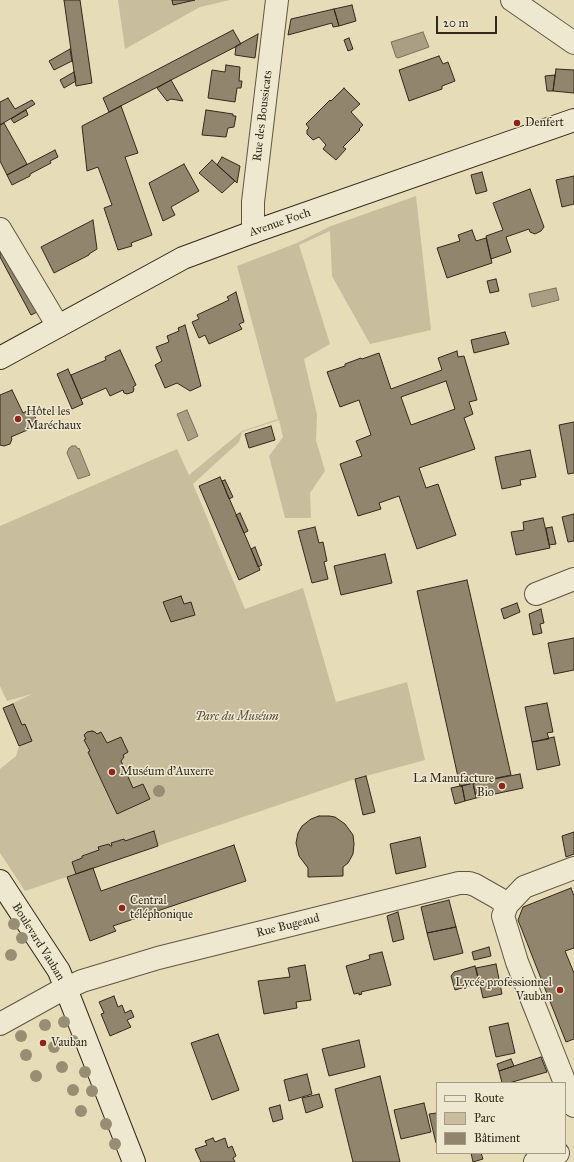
<!DOCTYPE html>
<html>
<head>
<meta charset="utf-8">
<style>
	body { margin:0 }
	#map { position:relative; width:574px; height:1162px; overflow:hidden; background:#e7dcb8; font-family:"IM FELL Great Primer",serif }
	canvas { display:block }
	.legend { position:absolute; left:436px; top:1082px; width:130px; height:72px; box-sizing:border-box; background:#efe8d1; border:1px solid #a49c88; margin:0; padding:5px 7px; list-style:none; font-size:12px; color:#33291b }
	.legend li { display:flex; align-items:center; gap:8px; height:20px }
	.legend b { width:20px; border:1px solid #a49c88 }
	.scale { position:absolute; left:436px; top:16px; width:61px; height:18px; box-sizing:border-box; border:2px solid #33291b; border-top:0; padding-left:5px; font-size:12px; line-height:14px; white-space:nowrap; color:#33291b; -webkit-text-stroke:3px #efe8d1; paint-order:stroke }
</style>
</head>
<body>
<div id="map">
<canvas width="574" height="1162"></canvas>
<ul class="legend">
<li><b style="height:5px;background:#efe8d1"></b>Route</li>
<li><b style="height:11px;background:#c8be9d"></b>Parc</li>
<li><b style="height:11px;background:#91866d"></b>Bâtiment</li>
</ul>
<div class="scale">20 m</div>
</div>
<script>
const g = document.querySelector('canvas').getContext('2d');
g.lineJoin = 'round';
function fillPath(path, color) { g.fillStyle = color; g.fill(path, 'evenodd'); }
const shape = rows => new Path2D(rows.map(r => 'M' + r).join(''));
function strokePath(path, color, width, dash) { g.strokeStyle = color; g.lineWidth = width; g.lineCap = dash ? 'butt' : 'round'; g.setLineDash(dash || []); g.stroke(path); }
function write(font, color, halo, rows, align = 'center') {
  g.font = font + ' "IM FELL Great Primer",serif'; g.lineWidth = 3; g.setLineDash([]); g.textBaseline = 'middle'; g.strokeStyle = halo; g.fillStyle = color; for (const [text, x, y, turn = 0] of rows) {
    g.save(); g.translate(x, y); g.rotate((+turn || 0) * Math.PI / 180); g.textAlign = isNaN(turn) ? turn : align; if (halo) g.strokeText(text, 0, 0); g.fillText(text, 0, 0); g.restore();
  }
}
fillPath(shape([
	[118,0,230,0,200,7,125,49],
	[416,196,431,330,370,344,332,276,330,231,299,245,330,344,304,359,317,415,316,440,325,471,310,493,311,518,285,518,269,456,283,437,279,420,242,432,239,442,193,484,245,609,303,588,336,702,407,682,425,760,355,779,25,891,0,853,0,769,16,756,19,746,3,708,32,694,7,701,0,686,0,526,177,449,189,475,242,431,278,419,237,266,297,243,331,226]
]), '#c8be9d');
const water = shape([
	[423,32,429,47,398,58,396,57,391,42,423,32],
	[556,288,559,300,532,307,529,294,556,288],
	[187,410,198,436,188,441,177,414,187,410],
	[72,446,76,446,78,449,79,448,90,475,78,479,67,453,69,448,72,446]
]);
fillPath(water, '#aa9f83');
strokePath(water, '#7a7059', 1);
const building = shape([
	[64,0,80,0,92,83,76,86,64,0],
	[172,0,195,0,173,5,172,0],
	[352,5,356,21,339,26,334,9,352,5],
	[334,9,339,26,333,27,332,23,288,35,291,19,334,9],
	[233,30,241,44,109,112,103,98,233,30],
	[258,34,255,58,235,55,236,46,258,34],
	[349,38,353,49,348,51,344,40,349,38],
	[70,49,72,61,54,70,49,61,70,49],
	[439,56,443,64,448,62,455,81,442,86,442,89,409,101,399,70,439,56],
	[226,65,240,67,239,81,242,81,241,88,237,88,235,102,208,98,212,70,225,72,226,65],
	[556,69,574,70,574,93,553,91,556,69],
	[74,72,76,81,64,88,60,80,74,72],
	[555,75,553,91,547,91,545,76,555,75],
	[171,80,183,101,171,99,167,101,157,88,171,80],
	[344,88,360,104,351,112,363,125,359,129,360,130,343,147,346,149,336,160,323,149,326,145,319,137,313,140,307,134,307,130,309,128,306,124,330,100,331,101,344,88],
	[8,98,15,109,32,100,35,104,0,125,0,102,8,98],
	[121,106,138,153,125,157,152,235,131,243,132,246,118,250,104,208,112,205,98,167,87,171,82,126,121,106],
	[26,110,28,115,14,123,11,119,26,110],
	[206,110,233,114,233,116,236,116,234,127,228,128,226,137,202,135,206,110],
	[4,123,27,164,7,175,0,161,0,125,4,123],
	[55,150,58,157,50,161,51,163,30,174,30,176,12,185,7,175,55,150],
	[222,157,240,166,237,183,217,165,222,157],
	[212,160,235,181,222,193,199,173,212,160],
	[184,164,199,191,171,207,175,215,163,221,149,183,184,164],
	[482,172,487,191,476,194,471,175,482,172],
	[574,176,574,204,562,207,556,180,574,176],
	[530,189,544,227,541,231,535,234,530,232,529,229,506,237,511,252,491,259,486,236,503,230,493,203,530,189],
	[93,220,97,249,89,254,89,255,54,273,41,247,93,220],
	[0,230,43,309,31,315,0,257,0,230],
	[472,230,476,241,486,238,492,263,447,278,437,248,460,241,458,235,472,230],
	[496,279,499,291,490,293,487,281,496,279],
	[236,292,244,322,239,324,242,329,209,344,205,335,199,338,192,322,199,319,197,315,229,300,227,297,236,292],
	[185,325,201,386,190,391,177,383,165,388,155,365,162,361,156,347,169,342,167,336,179,331,178,328,185,325],
	[505,332,509,344,474,353,471,340,505,332],
	[120,350,136,385,133,387,134,389,133,392,127,394,124,393,123,390,110,396,106,388,81,399,71,375,106,360,105,357,120,350],
	[457,351,458,357,464,356,477,400,469,402,473,414,464,418,475,449,419,468,426,488,438,484,456,535,417,549,399,496,379,503,381,509,358,516,340,464,362,456,356,441,371,435,359,400,340,407,327,372,345,366,345,364,361,358,362,359,379,353,391,389,442,370,438,358,457,351],
	[446,381,455,409,411,425,401,397,446,381],
	[68,369,83,404,72,409,57,374,68,369],
	[12,390,23,413,31,409,39,425,11,437,12,439,10,444,4,446,0,445,0,395,12,390],
	[574,422,574,473,568,474,559,425,574,422],
	[271,426,275,440,249,448,245,434,271,426],
	[530,450,536,477,520,480,521,485,502,489,495,457,530,450],
	[220,477,260,570,239,580,199,486,220,477],
	[225,480,233,497,229,499,222,481,225,480],
	[240,513,248,531,244,533,236,515,240,513],
	[574,514,574,541,568,542,562,517,574,514],
	[543,518,550,548,516,555,511,532,524,530,523,522,543,518],
	[315,527,319,543,323,542,327,561,324,562,328,579,312,583,298,531,315,527],
	[552,527,556,544,549,545,546,528,552,527],
	[255,547,262,565,258,567,251,549,255,547],
	[385,554,392,583,341,595,334,566,385,554],
	[467,580,511,775,460,786,417,591,467,580],
	[181,596,184,604,191,602,195,615,171,622,163,602,181,596],
	[517,603,520,612,504,619,501,609,517,603],
	[541,609,544,623,540,624,542,633,533,635,529,614,541,609],
	[574,638,574,670,554,674,548,643,574,638],
	[547,703,553,732,547,733,549,739,532,742,525,707,547,703],
	[13,704,22,725,25,724,32,741,19,746,3,708,13,704],
	[92,731,95,732,97,734,101,732,107,743,121,737,128,752,123,755,124,757,121,761,133,788,143,784,150,799,117,814,88,752,90,751,84,740,86,739,84,735,87,732,92,731],
	[554,737,560,765,537,770,532,742,554,737],
	[520,774,523,788,476,798,473,783,520,774],
	[366,776,375,812,363,815,355,779,366,776],
	[473,783,476,798,465,801,462,786,473,783],
	[460,786,462,786,465,801,455,804,451,788,460,786],
	[319,816,329,816,335,817,345,824,353,835,354,844,353,854,348,863,343,867,343,876,308,877,308,868,299,856,296,843,298,833,302,826,311,819,319,816],
	[154,831,158,846,76,874,72,862,82,858,82,856,99,850,98,847,109,844,110,846,112,846,111,843,124,839,125,841,154,831],
	[574,832,574,854,566,857,562,836,574,832],
	[420,837,426,867,396,874,390,844,420,837],
	[234,845,246,881,113,926,116,931,90,941,67,877,93,868,101,891,234,845],
	[571,888,574,896,574,948,565,951,574,973,574,1039,566,1042,518,920,523,907,571,888],
	[449,900,456,927,427,933,421,907,449,900],
	[398,912,404,939,393,942,387,916,398,912],
	[456,927,463,953,434,960,427,933,456,927],
	[489,947,491,956,474,960,472,952,489,947],
	[382,952,391,985,361,992,362,994,359,995,359,993,354,994,346,966,370,959,369,955,382,952],
	[496,964,502,994,483,998,476,968,496,964],
	[305,965,311,1000,296,1002,297,1008,264,1014,258,981,290,977,288,968,305,965],
	[475,966,479,983,455,990,451,976,454,972,475,966],
	[114,996,118,1007,122,1005,125,1013,131,1010,134,1017,127,1020,131,1027,110,1036,101,1014,104,1013,99,1002,114,996],
	[508,1023,515,1053,496,1057,489,1027,508,1023],
	[218,1034,239,1090,212,1100,191,1043,218,1034],
	[359,1040,365,1067,329,1076,322,1049,359,1040],
	[541,1057,547,1072,509,1083,502,1083,499,1071,541,1057],
	[511,1059,514,1066,499,1071,497,1064,511,1059],
	[307,1074,312,1094,289,1101,284,1080,307,1074],
	[380,1076,400,1162,353,1162,335,1089,380,1076],
	[319,1094,323,1107,306,1113,302,1098,319,1094],
	[424,1103,431,1132,401,1139,394,1110,424,1103],
	[280,1105,283,1119,273,1122,269,1108,280,1105],
	[437,1113,437,1143,436,1143,429,1114,437,1113],
	[213,1138,215,1142,225,1138,228,1148,232,1146,236,1156,233,1158,235,1162,201,1162,195,1149,207,1145,205,1141,213,1138],
	[471,1153,481,1153,483,1159,473,1162,471,1153]
]);
fillPath(building, '#91866d');
strokePath(building, '#33291b', 1);
const minor = shape([
	[512,0,574,43],
	[0,229,58,326],
	[253,232,253,202,277,0],
	[536,594,574,579],
	[0,1024,56,993,82,981,158,958,459,883,469,883,475,885,498,898,507,905],
	[565,1083,517,962,503,916,507,905,524,887,574,868],
	[565,1083,574,1106],
	[535,1162,558,1153]
]);
const secondary = shape([
	[0,358,183,258,253,232,574,120],
	[0,881,59,971,134,1162]
]);
strokePath(minor, '#605642', 24);
strokePath(secondary, '#33291b', 24);
strokePath(minor, '#efe8d1', 22);
strokePath(secondary, '#efe8d1', 22);
g.fillStyle = '#988e74';
for (const [x, y] of [
	[159,791],
	[14,924],
	[22,938],
	[11,955],
	[64,1022],
	[45,1025],
	[21,1036],
	[73,1041],
	[54,1047],
	[26,1055],
	[62,1067],
	[85,1072],
	[36,1076],
	[73,1090],
	[92,1091],
	[81,1111],
	[106,1124],
	[115,1144]
]) { g.beginPath(); g.arc(x, y, 6, 0, 2 * Math.PI); g.fill(); }
for (const [x, y, r, color] of [
	[517,123,4,"#8f2418"],
	[18,419,4,"#8f2418"],
	[112,772,4,"#8f2418"],
	[502,786,4,"#8f2418"],
	[122,908,4,"#8f2418"],
	[560,990,4,"#8f2418"],
	[43,1043,4,"#8f2418"]
]) { const dot = new Path2D(); dot.arc(x, y, r, 0, 2 * Math.PI); g.fillStyle = color; g.fill(dot); strokePath(dot, '#efe8d1', 1.5); }
write('12px', '#33291b', '#efe8d1', [
	["Rue des Boussicats",263,116,-83],
	["Avenue Foch",280,223,-19],
	["Rue Bugeaud",288,926,-14],
	["Boulevard Vauban",38,942,58]
]);
write('12px', '#33291b', '#efe8d1', [
	["Denfert",525,123],
	["Hôtel les",26,412],
	["Maréchaux",26,426],
	["Muséum d'Auxerre",120,772],
	["La Manufacture",494,779,"right"],
	["Bio",494,793,"right"],
	["Central",130,901],
	["téléphonique",130,915],
	["Lycée professionnel",552,983,"right"],
	["Vauban",552,997,"right"],
	["Vauban",51,1043]
], 'left');
write('italic 12px', '#584e3c', '#efe8d1', [
	["Parc du Muséum",237,717]
]);
</script>
</body>
</html>
